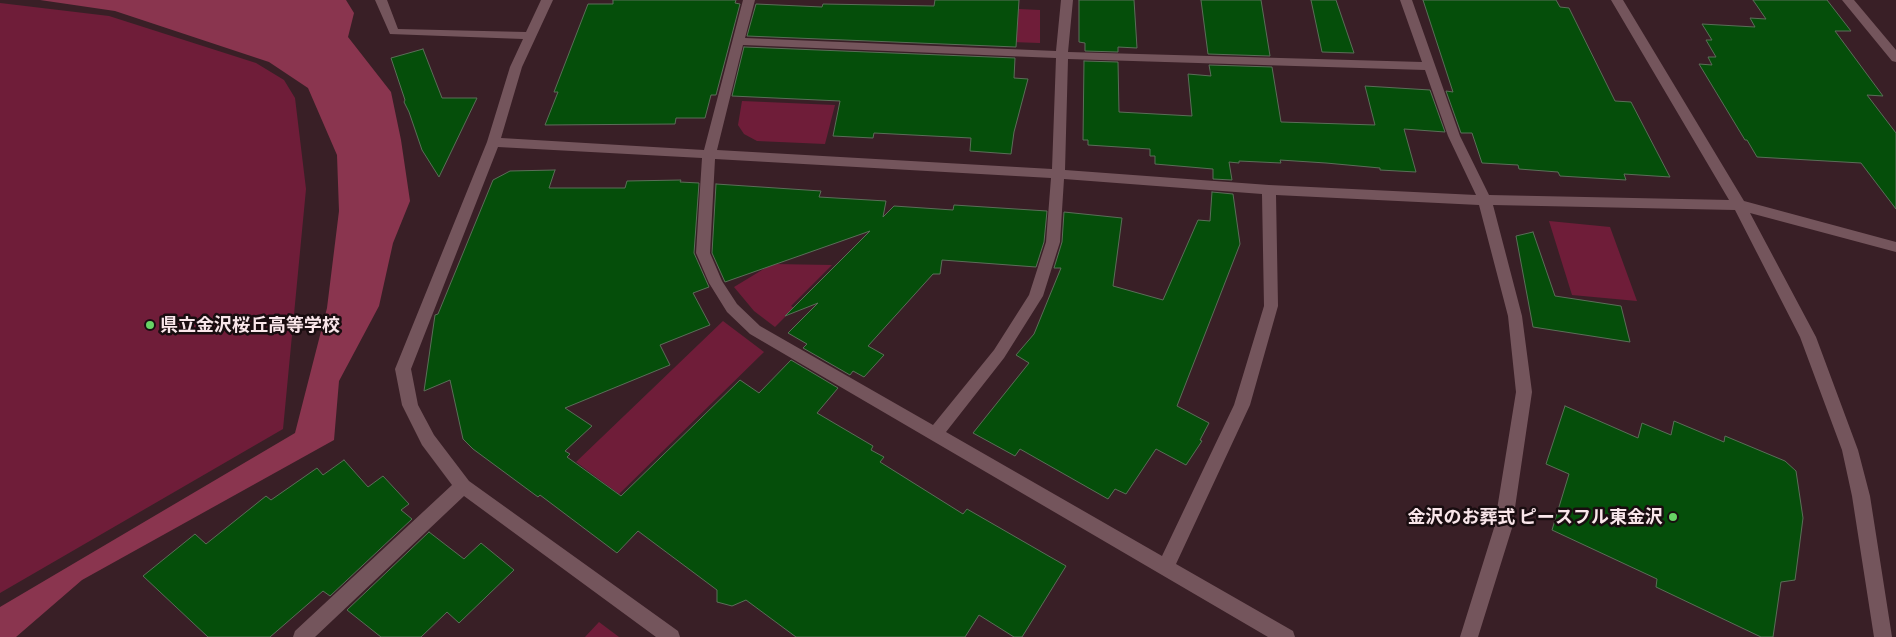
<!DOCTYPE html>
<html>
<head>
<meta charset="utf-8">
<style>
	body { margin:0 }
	canvas { display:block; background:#391f26 }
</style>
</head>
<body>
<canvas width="1896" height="637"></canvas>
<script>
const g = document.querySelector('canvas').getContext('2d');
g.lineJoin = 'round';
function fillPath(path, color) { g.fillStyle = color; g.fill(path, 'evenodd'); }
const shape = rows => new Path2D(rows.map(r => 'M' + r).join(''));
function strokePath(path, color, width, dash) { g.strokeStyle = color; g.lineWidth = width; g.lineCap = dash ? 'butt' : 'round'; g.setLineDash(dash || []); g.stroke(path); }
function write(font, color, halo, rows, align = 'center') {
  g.font = font + ' Barlow,"Noto Sans JP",sans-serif'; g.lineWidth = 5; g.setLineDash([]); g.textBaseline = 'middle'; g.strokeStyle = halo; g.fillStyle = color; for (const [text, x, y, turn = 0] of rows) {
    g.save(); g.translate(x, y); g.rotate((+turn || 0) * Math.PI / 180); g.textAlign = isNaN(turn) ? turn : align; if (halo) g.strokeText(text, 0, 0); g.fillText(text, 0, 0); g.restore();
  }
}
fillPath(shape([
	[0,3,109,16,256,63,284,80,295,98,306,189,283,429,0,593],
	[935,5,1040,10,1040,43,928,39],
	[742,101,835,105,825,144,757,141,744,134,738,125],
	[1549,221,1610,227,1637,301,1572,295],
	[772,264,832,265,791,306,794,308,775,327,754,311,734,287],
	[723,321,764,352,619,494,576,462],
	[599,622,619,637,585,637]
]), '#6f1d39');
fillPath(shape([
	[40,0,346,0,354,13,348,37,391,92,401,140,410,201,393,243,379,306,339,381,334,440,82,580,16,637,0,637,0,607,295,433,327,308,339,211,337,155,308,88,269,62,115,11]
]), '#8a354f');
const building = shape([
	[613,0,736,0,735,3,740,4,716,95,711,95,705,118,676,118,675,124,545,125,558,92,554,92,588,4,613,4,613,0],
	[935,0,1019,0,1016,47,747,36,756,4,822,7,823,4,934,6,935,0],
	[1079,0,1134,0,1137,48,1118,47,1118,52,1085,51,1085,43,1079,42,1079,0],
	[1201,0,1261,0,1270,56,1208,54,1201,0],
	[1311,0,1336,0,1354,53,1322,52,1311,0],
	[1423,0,1556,0,1560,7,1569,8,1615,101,1631,102,1670,177,1624,174,1626,180,1560,176,1558,172,1519,169,1518,165,1482,163,1472,133,1461,133,1446,91,1453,92,1423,0],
	[1753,0,1827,0,1851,31,1835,31,1883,96,1867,95,1896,133,1896,209,1861,163,1757,157,1747,140,1745,140,1699,64,1712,65,1708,57,1716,57,1706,40,1712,40,1702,24,1755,27,1750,18,1766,19,1753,0],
	[744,47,1015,58,1014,78,1028,79,1014,132,1011,154,970,151,971,138,874,133,873,138,833,136,840,101,732,96,744,47],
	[423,49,442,98,477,98,439,177,422,150,409,112,404,102,405,100,391,58,423,49],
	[1084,61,1118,62,1119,112,1192,116,1188,74,1211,76,1209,65,1272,67,1281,122,1375,125,1365,86,1430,90,1445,132,1404,129,1416,172,1380,170,1380,168,1326,163,1280,160,1281,163,1239,161,1239,163,1229,162,1232,180,1213,179,1213,169,1155,164,1155,156,1150,156,1150,149,1088,145,1088,140,1083,140,1084,61],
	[555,170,549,188,625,188,627,181,681,180,680,182,699,183,694,253,709,287,693,293,710,325,660,345,670,365,565,408,592,426,565,451,570,454,567,457,621,496,740,380,759,393,791,360,838,388,817,413,873,446,871,450,884,457,880,462,963,514,967,509,1066,566,1022,637,1014,637,979,615,965,637,796,637,746,600,732,606,717,602,717,590,638,531,617,553,540,495,538,497,473,449,463,439,450,380,424,391,435,315,438,314,493,180,510,171,555,170],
	[716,184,821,191,819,197,886,201,883,217,894,206,953,210,954,205,1047,211,1044,242,1036,267,942,260,940,274,933,274,868,346,884,355,864,377,853,371,850,375,803,348,807,344,788,333,818,303,785,316,870,231,725,282,712,253,716,184],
	[1212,192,1233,194,1240,244,1177,406,1209,423,1200,440,1202,441,1186,465,1156,449,1126,494,1115,489,1108,499,1020,449,1015,456,973,433,1029,363,1016,355,1034,334,1061,268,1054,268,1062,242,1064,212,1122,218,1113,286,1163,300,1198,220,1210,221,1212,192],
	[1533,232,1555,296,1621,306,1630,342,1533,327,1516,236,1533,232],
	[1565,406,1638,438,1642,423,1671,435,1674,421,1724,442,1725,436,1785,461,1796,471,1803,518,1795,580,1781,582,1773,637,1761,637,1656,587,1657,579,1552,530,1569,474,1546,464,1565,406],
	[344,460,368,487,383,476,409,504,401,510,412,519,330,596,323,591,270,637,208,637,143,576,195,534,206,544,266,496,271,500,317,468,323,475,344,460],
	[429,532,464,559,481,543,514,570,459,623,447,612,421,637,381,637,347,610,429,532]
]);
fillPath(building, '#054e0a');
strokePath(building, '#5a6e58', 1);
fillPath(shape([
	[375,0,387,0,398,29,526,32,541,0,553,0,522,67,501,138,704,150,743,0,755,0,745,38,1056,51,1061,0,1073,0,1068,52,1422,62,1400,0,1412,0,1460,136,1489,195,1729,200,1611,0,1623,0,1744,201,1896,242,1896,252,1750,213,1816,337,1858,450,1870,496,1892,637,1874,637,1852,496,1842,450,1800,337,1735,210,1493,205,1522,316,1532,392,1512,528,1478,637,1460,637,1494,528,1516,392,1508,316,1479,205,1276,195,1278,306,1250,405,1176,564,1293,631,1295,637,1268,637,750,334,727,312,709,283,696,253,702,158,498,147,411,369,418,405,434,435,469,481,678,631,680,637,656,637,464,496,315,637,293,637,295,631,452,485,422,445,402,405,395,369,487,142,510,67,523,39,390,34,375,0],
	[743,45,1056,58,1052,169,717,150,743,45],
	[1068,59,1425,70,1448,136,1476,195,1269,185,1065,170,1068,59],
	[715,159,1051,178,1046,242,1029,295,994,350,933,425,760,326,737,304,722,281,710,253,715,159],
	[1064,179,1262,194,1264,306,1234,405,1162,556,946,432,1004,358,1043,296,1060,242,1064,179],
	[1842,0,1854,0,1896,50,1896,62,1892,61,1842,0]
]), '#74555c');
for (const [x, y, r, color] of [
	[150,325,5,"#67d465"],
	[1673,517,5,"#67d465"]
]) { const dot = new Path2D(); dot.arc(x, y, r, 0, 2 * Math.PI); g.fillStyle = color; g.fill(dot); strokePath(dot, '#190d10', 2); }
write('bold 18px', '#f9e6ea', '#190d10', [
	["県立金沢桜丘高等学校",160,325],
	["金沢のお葬式 ピースフル東金沢",1663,517,"right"]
], 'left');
</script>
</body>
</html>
